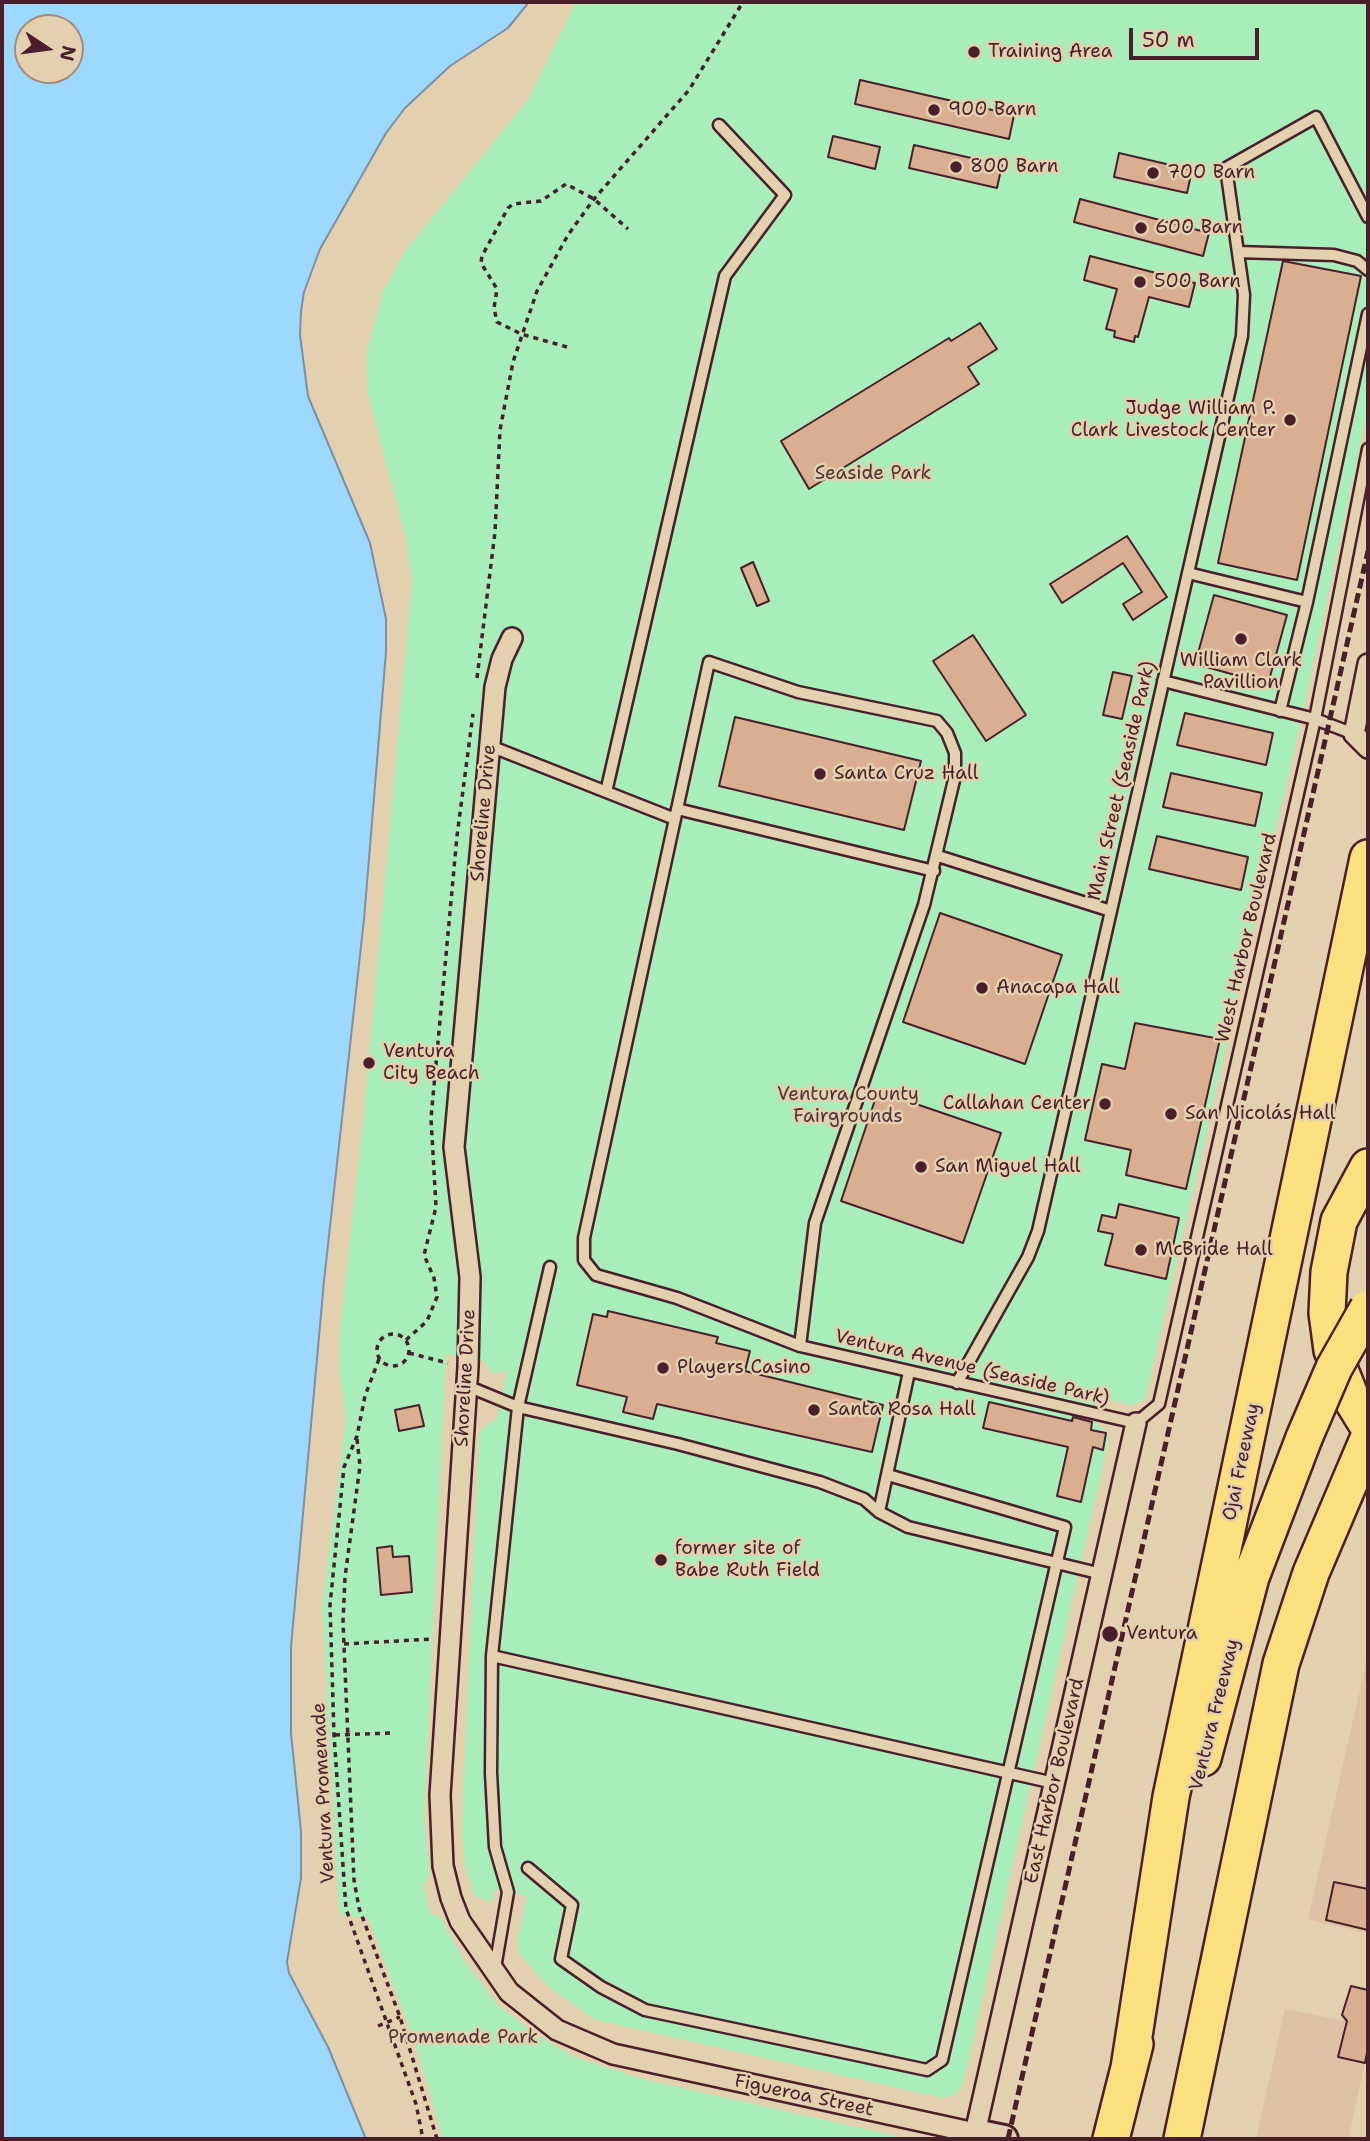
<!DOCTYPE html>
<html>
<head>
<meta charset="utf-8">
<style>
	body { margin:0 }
	#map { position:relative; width:1370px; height:2141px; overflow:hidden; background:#e3d0ae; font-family:"Shantell Sans",sans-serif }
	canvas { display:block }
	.frame { position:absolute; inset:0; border:4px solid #4a1f2b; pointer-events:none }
	.north { position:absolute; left:14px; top:14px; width:70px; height:70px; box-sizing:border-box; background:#e3d0ae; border:2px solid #a6897a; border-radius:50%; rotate:103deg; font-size:19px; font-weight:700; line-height:28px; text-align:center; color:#4a1f2b }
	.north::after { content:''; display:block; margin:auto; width:24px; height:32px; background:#4a1f2b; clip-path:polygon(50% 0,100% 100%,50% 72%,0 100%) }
	.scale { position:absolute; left:1129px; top:28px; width:130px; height:32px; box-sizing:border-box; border:4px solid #4a1f2b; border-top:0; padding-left:9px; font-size:21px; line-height:24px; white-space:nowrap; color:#4a1f2b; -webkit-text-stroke:5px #e3d0ae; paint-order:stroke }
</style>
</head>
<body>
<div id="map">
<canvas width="1370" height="2141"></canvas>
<div class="frame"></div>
<div class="north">N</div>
<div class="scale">50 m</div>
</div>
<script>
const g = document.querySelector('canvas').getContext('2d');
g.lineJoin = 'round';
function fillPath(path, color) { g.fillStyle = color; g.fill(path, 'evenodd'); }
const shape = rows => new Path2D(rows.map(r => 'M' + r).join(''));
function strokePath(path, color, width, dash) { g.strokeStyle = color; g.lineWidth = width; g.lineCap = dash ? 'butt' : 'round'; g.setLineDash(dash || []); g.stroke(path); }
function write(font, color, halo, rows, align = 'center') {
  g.font = font + ' "Shantell Sans",sans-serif'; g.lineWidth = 5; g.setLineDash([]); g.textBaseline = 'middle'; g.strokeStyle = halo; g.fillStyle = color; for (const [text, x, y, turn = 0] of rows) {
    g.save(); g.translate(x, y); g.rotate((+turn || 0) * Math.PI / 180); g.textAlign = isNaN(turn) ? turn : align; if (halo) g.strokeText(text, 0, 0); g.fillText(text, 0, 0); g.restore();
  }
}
fillPath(shape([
	[1368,1654,1368,1933,1308,1919],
	[1285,2009,1368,2026,1368,2050,1348,2139,1256,2139]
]), '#ddc3a3');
fillPath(shape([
	[576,2,1368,2,1368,408,1302,716,1145,1400,1132,1405,1098,1397,1093,1419,1109,1435,1107,1447,963,2084,955,2095,943,2098,596,2020,550,1988,519,1954,517,1942,527,1896,495,1889,491,1903,474,1895,465,1865,462,1826,479,1438,481,1430,497,1418,507,1370,493,1374,484,1361,446,1354,424,1820,430,1876,423,1884,430,1913,441,1918,463,1959,498,2005,537,2035,572,2056,642,2079,909,2139,443,2139,416,2046,368,1917,341,1916,338,1899,322,1606,346,1419,340,1376,340,1331,363,1123,412,582,406,539,368,394,366,356,383,291,406,250,528,100]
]), '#a7eebb');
const water = shape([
	[2,2,529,2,508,28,450,66,405,108,386,133,320,249,304,292,301,311,300,335,308,396,370,543,386,619,386,652,364,919,324,1281,291,1647,291,1733,301,1831,301,1878,287,1962,289,1973,328,2047,366,2139,2,2139,2,2],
	[28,28,70,28,70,70,28,70,28,28]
]);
fillPath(water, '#9dd9fd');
strokePath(water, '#7c8fa9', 2);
const building = shape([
	[860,80,1014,115,1009,139,855,104,860,80],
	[833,136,880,147,875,169,828,157,833,136],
	[914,145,1002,165,997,188,909,168,914,145],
	[1119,153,1192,170,1187,193,1114,177,1119,153],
	[1080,199,1209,233,1203,256,1074,222,1080,199],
	[1090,256,1195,283,1189,307,1149,297,1138,337,1135,336,1134,342,1114,337,1115,331,1106,329,1117,289,1084,280,1090,256],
	[1283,261,1361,276,1297,580,1218,563,1283,261],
	[980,323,997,349,968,367,979,384,809,489,781,441,949,338,951,341,980,323],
	[1127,536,1167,597,1133,620,1123,604,1142,592,1123,563,1062,603,1050,584,1127,536],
	[753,562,769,601,757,606,741,568,753,562],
	[1214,595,1287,615,1268,684,1195,664,1214,595],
	[973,635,1026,715,986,741,933,661,973,635],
	[1113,672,1132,676,1122,719,1103,715,1113,672],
	[1185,713,1273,733,1266,765,1177,745,1185,713],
	[735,717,921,761,904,830,719,786,735,717],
	[1171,773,1262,793,1255,826,1163,807,1171,773],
	[1157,836,1248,857,1241,890,1149,869,1157,836],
	[940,913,1062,955,1025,1064,903,1022,940,913],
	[1135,1023,1220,1039,1186,1189,1126,1175,1131,1150,1085,1140,1102,1064,1125,1069,1135,1023],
	[878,1091,1001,1133,963,1243,841,1201,878,1091],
	[1119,1204,1179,1218,1166,1279,1105,1265,1113,1234,1098,1231,1102,1215,1116,1218,1119,1204],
	[608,1311,718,1337,716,1343,750,1351,745,1371,883,1405,872,1452,657,1404,653,1419,623,1412,627,1397,577,1385,593,1314,607,1317,608,1311],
	[989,1402,1072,1421,1073,1417,1092,1422,1091,1430,1106,1433,1103,1450,1093,1447,1081,1502,1057,1496,1068,1447,983,1428,989,1402],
	[419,1405,424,1426,399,1431,395,1410,419,1405],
	[392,1546,393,1557,409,1556,412,1592,381,1595,377,1548,392,1546],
	[1334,1882,1368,1889,1368,1930,1326,1920,1334,1882],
	[1351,1986,1368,1990,1368,2048,1365,2063,1338,2057,1347,2021,1342,2015,1351,1986]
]);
fillPath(building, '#daae91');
strokePath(building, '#4a1f2b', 2);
const lane = shape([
	[1238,252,1334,255,1357,261,1368,270],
	[1188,573,1307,602,1280,711],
	[1307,602,1368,314],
	[1163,681,1315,719,1354,734],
	[490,746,675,819],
	[606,792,725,276,785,195,719,125],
	[677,809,934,871],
	[938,856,1111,911],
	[800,1346,815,1223,924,905,955,776,955,753,947,733,937,721,798,692,709,662,584,1238,584,1260,596,1275,677,1298,800,1346,1136,1423,1159,1404,1315,719,1368,449],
	[957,1383,1028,1257,1038,1231,1242,336,1244,295,1226,168,1316,117,1368,217],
	[467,1386,518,1407,678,1444,820,1482,864,1499,879,1512,908,1527,1102,1574],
	[879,1512,909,1372],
	[492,1656,1054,1783],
	[528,1868,572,1905,561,1959,601,1987,645,2010,927,2070,942,2060,1065,1527,888,1475],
	[495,1968,508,1892,495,1847,491,1773,492,1656,518,1407,550,1267]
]);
const street = shape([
	[512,638,502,659,495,687,454,1147,470,1277,468,1367,440,1795,443,1866,451,1898,460,1921,509,1992,557,2030,613,2054,975,2133,1136,1423],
	[1368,664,1354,734,1368,748]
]);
const secondary = shape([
	[974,2139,975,2133,1004,2139]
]);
const highway = shape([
	[1368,1167,1339,1221,1329,1272,1327,1313,1332,1350,1352,1400,1368,1426],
	[1203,1758,1251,1577,1304,1438],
	[1129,2068,1171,1797,1368,858],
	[1111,2139,1135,2044],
	[1182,2139,1281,1664,1311,1573,1368,1439]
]);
strokePath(lane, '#4a1f2b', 15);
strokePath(street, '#4a1f2b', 24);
strokePath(secondary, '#4a1f2b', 32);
strokePath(highway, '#4a1f2b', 40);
strokePath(shape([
	[567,347,521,334,497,322,494,308,497,289,481,263,482,256,508,208,513,204,541,201,566,184,594,199,628,229],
	[477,678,495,532,500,430,513,362,537,291,568,235,594,199,689,90,743,2],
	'377 1350a16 16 0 1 1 32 0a16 16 0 1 1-32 0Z',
	[406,1340,427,1321,437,1297,434,1278,424,1255,436,1207,431,1118,457,836,473,714],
	[409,1353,448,1363],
	[379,1359,365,1396,357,1436,344,1467,330,1605,334,1735,346,1909,416,2104,423,2139],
	[357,1439,360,1466,345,1577,343,1622,354,1880,359,1908,400,2017,437,2139],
	[344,1644,432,1639],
	[335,1735,392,1733],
	[378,2026,400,2017]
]), '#4a1f2b', 3.5, [5, 5]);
strokePath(lane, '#e3d0ae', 10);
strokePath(street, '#e3d0ae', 19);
strokePath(secondary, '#e3d0ae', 26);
strokePath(highway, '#fce080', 35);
strokePath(shape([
	[1008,2139,1368,551]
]), '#4a1f2b', 5, [10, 5]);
const highwayBridge = shape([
	[1304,1438,1334,1368,1368,1308]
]);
strokePath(highwayBridge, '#4a1f2b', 40, []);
strokePath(highwayBridge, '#fce080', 35);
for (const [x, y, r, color] of [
	[974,52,7,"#4a1f2b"],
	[934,110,7,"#4a1f2b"],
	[956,167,7,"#4a1f2b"],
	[1153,173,7,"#4a1f2b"],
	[1141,228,7,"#4a1f2b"],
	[1140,282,7,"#4a1f2b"],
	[1290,420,7,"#4a1f2b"],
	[1241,639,7,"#4a1f2b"],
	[820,774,7,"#4a1f2b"],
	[982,988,7,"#4a1f2b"],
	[369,1063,7,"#4a1f2b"],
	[1105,1104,7,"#4a1f2b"],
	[1171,1114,7,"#4a1f2b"],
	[921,1167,7,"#4a1f2b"],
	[1141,1250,7,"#4a1f2b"],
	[663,1368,7,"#4a1f2b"],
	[814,1410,7,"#4a1f2b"],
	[661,1560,7,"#4a1f2b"],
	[1110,1634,9,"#4a1f2b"]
]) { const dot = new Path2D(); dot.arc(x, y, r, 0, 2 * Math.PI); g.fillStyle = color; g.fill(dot); strokePath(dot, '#e3d0ae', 2.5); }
write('19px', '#4a1f2b', '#e3d0ae', [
	["Training Area",988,52],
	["900 Barn",948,110],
	["800 Barn",970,167],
	["700 Barn",1167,173],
	["600 Barn",1155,228],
	["500 Barn",1154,282],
	["Judge William P.",1276,409,"right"],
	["Clark Livestock Center",1276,431,"right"],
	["William Clark",1241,661,"center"],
	["Pavillion",1241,683,"center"],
	["Santa Cruz Hall",834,774],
	["Anacapa Hall",996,988],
	["Ventura",383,1052],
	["City Beach",383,1074],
	["Callahan Center",1091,1104,"right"],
	["San Nicolás Hall",1185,1114],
	["San Miguel Hall",935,1167],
	["McBride Hall",1155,1250],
	["Players Casino",677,1368],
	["Santa Rosa Hall",828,1410],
	["former site of",675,1549],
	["Babe Ruth Field",675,1571],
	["Ventura",1126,1634]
], 'left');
write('19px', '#533439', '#e3d0ae', [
	["Seaside Park",873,474],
	["Ventura County",848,1095],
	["Fairgrounds",848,1117],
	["Promenade Park",463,2038]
]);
write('19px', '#4a1f2b', '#e3d0ae', [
	["Main Street (Seaside Park)",1122,781,-77],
	["Shoreline Drive",484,813,-85],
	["West Harbor Boulevard",1247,938,-77],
	["Ventura Avenue (Seaside Park)",972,1368,13],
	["Shoreline Drive",466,1378,-87],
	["Ojai Freeway",1242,1462,-78],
	["Ventura Freeway",1215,1715,-76],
	["East Harbor Boulevard",1055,1781,-77],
	["Ventura Promenade",324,1793,-93],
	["Figueroa Street",804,2096,12]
]);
</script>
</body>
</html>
